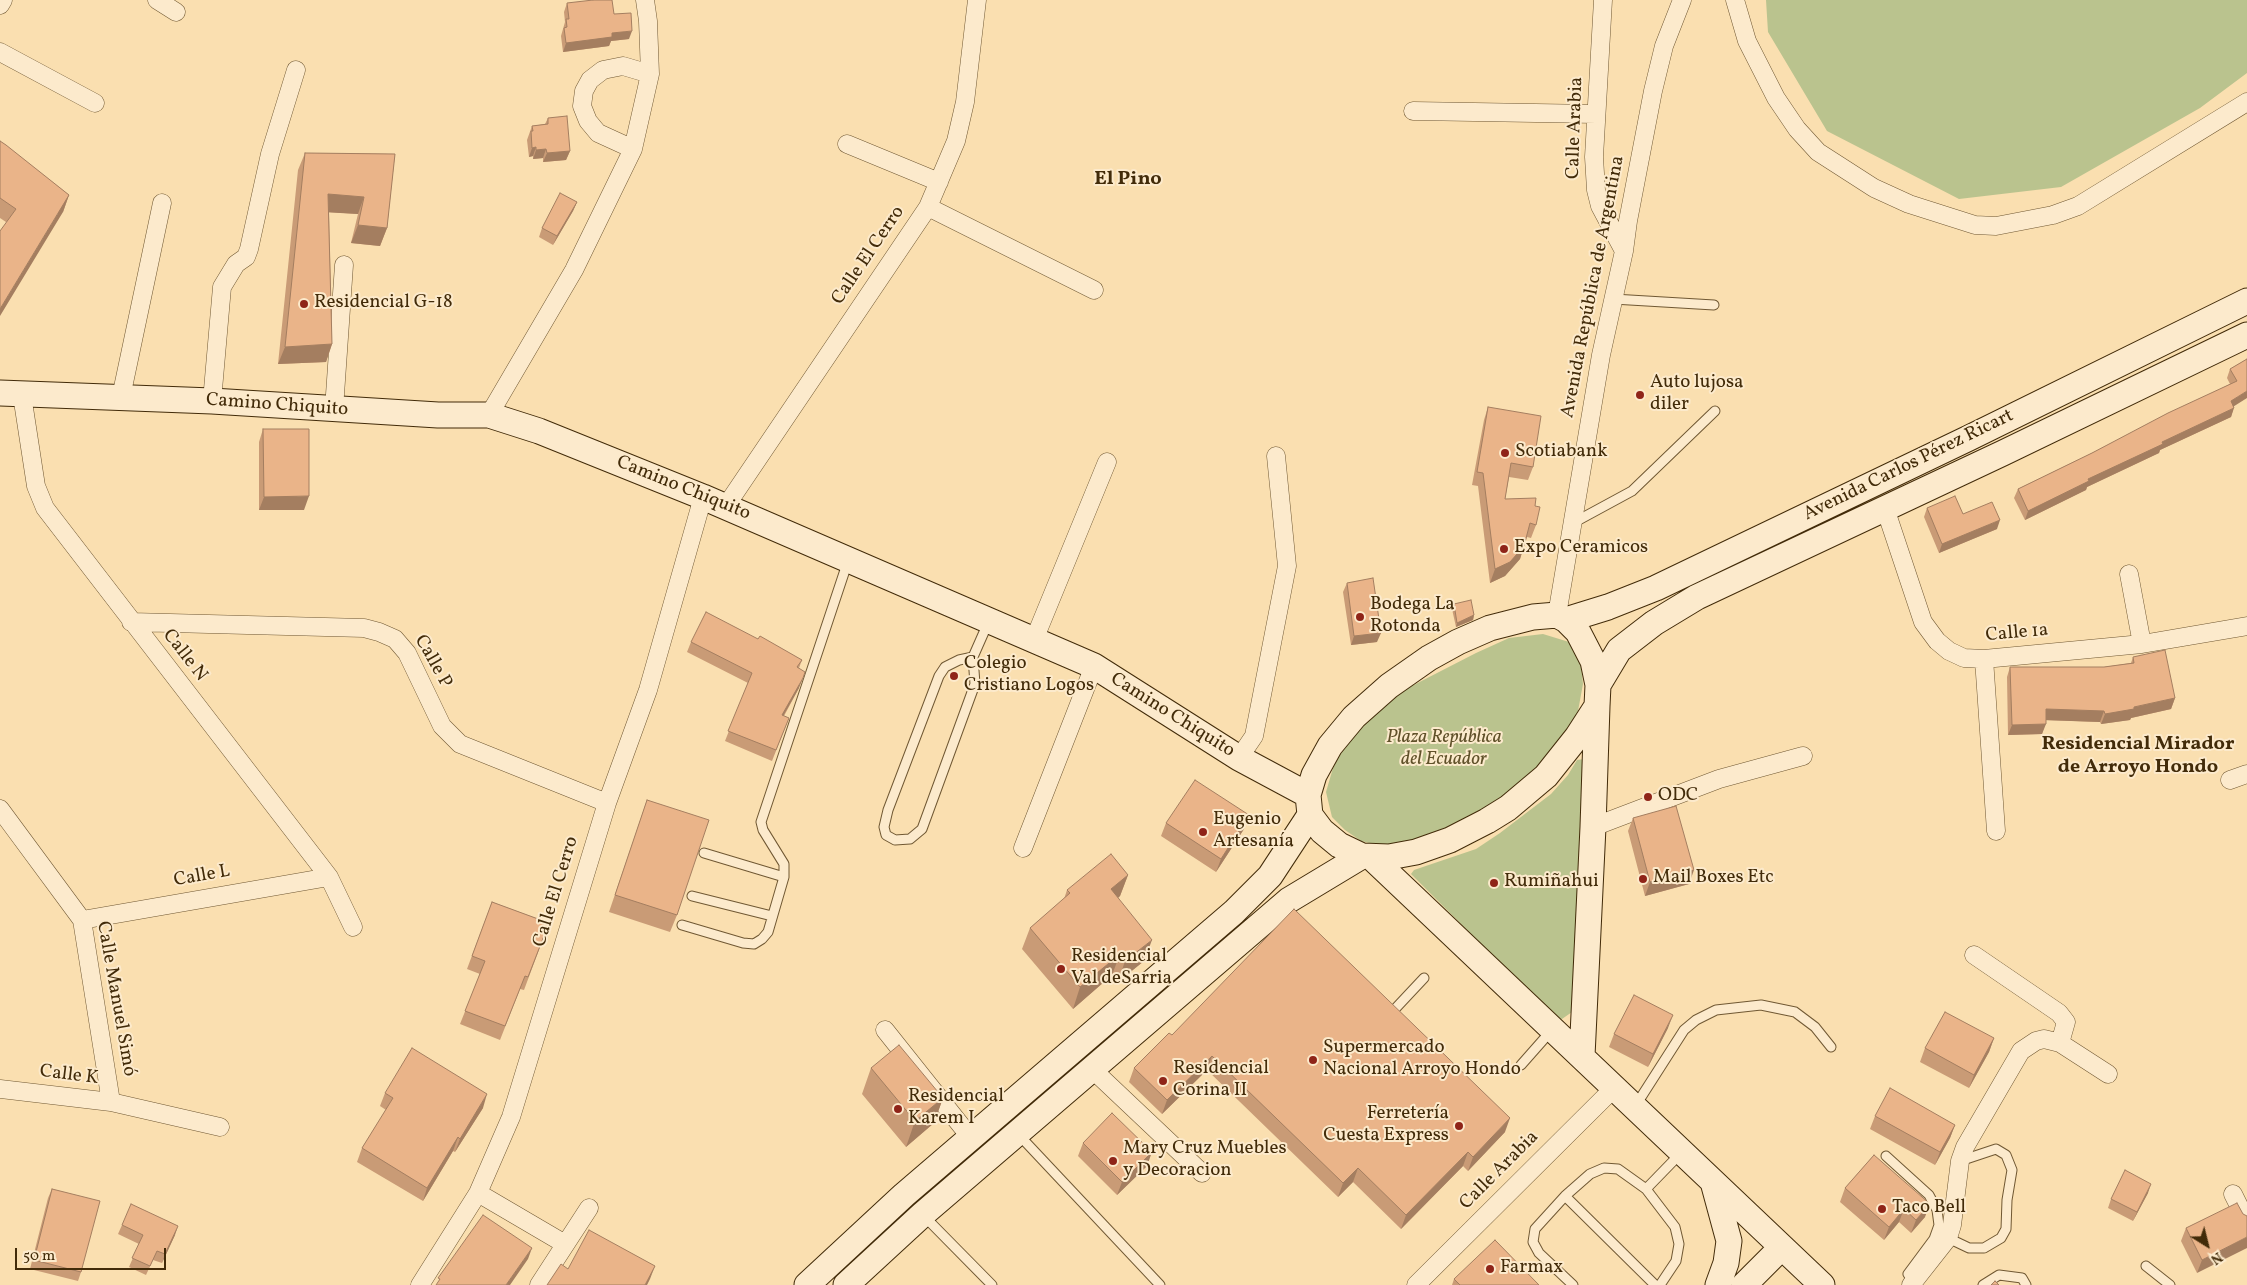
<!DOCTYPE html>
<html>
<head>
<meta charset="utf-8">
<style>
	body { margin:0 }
	#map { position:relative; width:2247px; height:1285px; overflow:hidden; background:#fadfb0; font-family:Vollkorn,serif }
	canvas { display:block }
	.north { position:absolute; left:2182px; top:1220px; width:50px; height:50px; -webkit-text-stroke:4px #fceacc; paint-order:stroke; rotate:144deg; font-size:14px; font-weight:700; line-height:20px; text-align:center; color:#422b09 }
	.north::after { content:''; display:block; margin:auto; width:18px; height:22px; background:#422b09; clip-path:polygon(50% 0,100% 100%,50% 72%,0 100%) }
	.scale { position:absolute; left:15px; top:1248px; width:151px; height:22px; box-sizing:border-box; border:2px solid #422b09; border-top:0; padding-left:6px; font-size:15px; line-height:18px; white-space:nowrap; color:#422b09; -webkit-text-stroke:4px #fceacc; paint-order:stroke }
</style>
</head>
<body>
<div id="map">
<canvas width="2247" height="1285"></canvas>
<div class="north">N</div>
<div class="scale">50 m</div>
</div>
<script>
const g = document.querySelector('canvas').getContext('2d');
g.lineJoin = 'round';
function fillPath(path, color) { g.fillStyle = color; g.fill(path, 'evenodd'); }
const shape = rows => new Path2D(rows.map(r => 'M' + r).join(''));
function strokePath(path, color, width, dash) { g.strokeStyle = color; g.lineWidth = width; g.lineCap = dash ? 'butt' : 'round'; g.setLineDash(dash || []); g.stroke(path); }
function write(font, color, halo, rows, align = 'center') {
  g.font = font + ' Vollkorn,serif'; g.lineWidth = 4; g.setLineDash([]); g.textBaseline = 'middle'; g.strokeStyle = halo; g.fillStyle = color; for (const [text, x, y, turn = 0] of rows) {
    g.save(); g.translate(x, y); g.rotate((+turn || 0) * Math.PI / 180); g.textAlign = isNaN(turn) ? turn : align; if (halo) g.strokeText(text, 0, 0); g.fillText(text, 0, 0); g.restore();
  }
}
fillPath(shape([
	[1766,0,2247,0,2247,73,2200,108,2061,187,1959,199,1827,131,1768,32],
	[1543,634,1569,642,1581,665,1583,684,1578,711,1560,746,1529,778,1495,805,1415,842,1385,847,1361,841,1345,830,1332,817,1326,792,1333,768,1344,745,1372,715,1402,691,1476,653,1509,638],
	[1584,759,1572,1012,1562,1019,1555,1018,1411,874,1414,870,1476,849,1500,833,1551,794,1568,775,1577,760]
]), '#bac38e');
const lane = shape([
	[1613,299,1714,305],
	[1573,523,1632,491,1715,411],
	[973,657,959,660,945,667,939,676,888,810,884,827,886,835,895,840,910,839,922,829,975,684,973,657,988,623],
	[704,853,784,877],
	[692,896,772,916],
	[682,925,743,943,754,944,762,939,768,932,784,877,784,864,763,830,761,822,848,561],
	[1394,1010,1424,978],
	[1521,1065,1551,1031],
	[1636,1105,1684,1030,1696,1020,1716,1010,1761,1005,1795,1012,1815,1027,1831,1047],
	[1018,1134,1160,1285],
	[1886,1156,1929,1195,1937,1210,1939,1225,1934,1239,1908,1274,1914,1283],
	[1646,1189,1681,1153],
	[1565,1196,1655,1285],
	[924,1216,992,1285],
	[1948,1238,1969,1248,1984,1248,2001,1238,2006,1229,2007,1200,2012,1170,2006,1155,1996,1149,1960,1161],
	[2146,1266,2170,1285],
	[1573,1285,1539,1253,1533,1242,1535,1229,1565,1196,1590,1174,1604,1168,1618,1169,1646,1189,1675,1227,1679,1244,1676,1261,1660,1285],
	[1983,1285,1999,1275,2022,1278,2026,1285]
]);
const street = shape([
	[157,0,176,12],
	[1603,0,1594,157,1596,190,1600,206,1624,251],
	[1735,0,1747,41,1776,98,1797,129,1818,152,1874,188,1909,204,1975,225,1996,226,2053,215,2078,206,2247,102],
	[0,5,3,0],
	[0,52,95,103],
	[1413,111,1596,114],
	[847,144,939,182],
	[633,149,598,133,588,121,582,106,584,91,590,80,603,70,623,66,650,74],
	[928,207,1094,290],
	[22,395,36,486,45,508,329,877,353,927],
	[121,397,162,203],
	[212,401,222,287,236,264,246,257,249,249,270,154,296,70],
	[334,409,344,265],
	[489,415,574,270,633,149,650,74,648,21,645,0],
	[726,506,928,207,956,141,965,102,977,0],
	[1885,508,1923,622,1937,641,1949,651,1964,658,1984,659,2142,644,2247,626],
	[2129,574,2142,644],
	[1557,615,1601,355,1624,251,1628,221,1653,91,1664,46,1682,0],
	[131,622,364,628,379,632,395,639,407,653,442,726,460,744,607,803],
	[1034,640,1107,462],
	[1984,659,1996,831],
	[1239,758,1254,736,1287,566,1276,456],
	[2230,780,2247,774],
	[0,809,82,920,111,1102],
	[1593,827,1719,779,1803,756],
	[1023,848,1094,666],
	[82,920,329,877],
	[1974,955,2059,1013,2066,1022,2060,1043],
	[885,1030,971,1138],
	[1092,1069,1202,1173],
	[0,1089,111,1102,220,1127],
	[478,1193,565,1244],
	[2233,1194,2247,1222],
	[420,1285,478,1193,511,1117,607,803,648,690,703,497],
	[539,1285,589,1208],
	[1416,1285,1614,1088],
	[1911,1285,1948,1238,1952,1225,1960,1161,1965,1147,2021,1051,2036,1041,2044,1039,2060,1043,2108,1074]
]);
const secondary = shape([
	[0,393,212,401,438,415,489,415,539,431,703,497,1094,666,1239,758,1308,795],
	[1557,615,1566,620,1578,632,1593,661,1598,685,1597,706,1577,737,1546,776,1508,808,1487,821,1450,840,1416,852,1389,857,1362,856,1339,845,1322,831,1310,815,1308,795,1314,775,1330,746,1354,717,1389,686,1429,658,1458,642,1490,628,1533,617,1557,615],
	[1566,620,1608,607,1656,588,1969,438,2247,301],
	[1598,685,1619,650,1654,623,1697,597,2003,453,2247,335],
	[1371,857,1822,1285],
	[1582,1056,1593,827,1597,706],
	[1713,1182,1729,1241,1726,1263,1718,1285],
	[807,1285,904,1195,1234,912,1270,876,1310,815],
	[846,1285,923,1214,1289,900,1362,856],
	[1744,1285,1782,1247]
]);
strokePath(lane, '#705833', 11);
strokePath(street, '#705833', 19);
strokePath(secondary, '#422b09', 27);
strokePath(lane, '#fceacc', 9);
strokePath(street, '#fceacc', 18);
strokePath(secondary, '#fceacc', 25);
fillPath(shape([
	[567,3,614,14,629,39,611,41,609,46,563,52,561,36,565,22,564,12],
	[548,118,570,151,566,160,543,162,543,158,533,159,533,156,529,157,527,140,532,126,545,124],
	[0,141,69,195,63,212,6,222,0,218],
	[305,153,395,154,387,228,380,246,351,243,358,214,329,212,332,344,326,362,278,364,298,170],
	[577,202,573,211,553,245,539,237,542,228],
	[2247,359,2231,417,2160,450,2159,453,2087,487,2086,490,2025,520,2014,498,2018,489,2092,453,2230,384,2227,378,2230,369],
	[1488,407,1533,467,1528,480,1509,477,1505,499,1535,506,1536,525,1531,538,1527,537,1520,559,1505,576,1490,583,1478,486,1472,485,1484,420],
	[263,429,304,510,259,510,259,442],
	[1927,508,1963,514,1997,529,1939,553,1924,517],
	[1347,583,1377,642,1351,645,1343,592],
	[1454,604,1474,615,1473,620,1456,627,1452,609],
	[758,639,802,660,799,668,799,688,784,716,789,718,772,761,725,741,748,683,687,652,691,642],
	[2133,657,2175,698,2171,709,2131,718,2130,720,2101,724,2100,722,2046,720,2042,734,2008,735,2007,677,2010,667,2104,667,2131,663],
	[647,800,677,915,670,932,609,912],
	[1249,815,1244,829,1216,872,1161,836,1166,823],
	[1633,818,1689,884,1645,896,1628,831],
	[1128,875,1120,896,1118,898,1144,961,1118,982,1112,975,1073,1009,1022,949,1030,928,1064,899,1067,890],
	[492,902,549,923,524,990,520,989,500,1040,460,1024,480,974,467,969],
	[1668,1028,1648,1067,1609,1047,1614,1034],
	[1172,1035,1505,1132,1468,1171,1463,1166,1401,1229,1353,1182,1338,1197,1207,1070,1162,1114,1129,1082,1134,1068],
	[1994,1038,1989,1052,1969,1088,1920,1062,1925,1048],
	[871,1068,943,1098,934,1123,906,1147,862,1094],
	[385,1093,483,1108,455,1152,453,1151,423,1201,357,1162,362,1148,386,1110,380,1106],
	[1875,1116,1955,1125,1950,1138,1935,1165,1870,1129],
	[1083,1143,1147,1166,1117,1195,1078,1156],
	[1874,1155,1925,1217,1911,1233,1899,1222,1884,1240,1840,1202,1845,1188],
	[52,1189,81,1272,78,1281,30,1269,48,1198],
	[2148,1193,2133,1221,2108,1208,2111,1199],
	[2243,1214,2197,1273,2181,1241,2186,1228],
	[122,1225,175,1235,162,1263,153,1260,146,1275,129,1267,139,1244,118,1234],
	[1454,1279,1539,1285,1452,1285]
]), '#c99b76');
fillPath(shape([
	[632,31,629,39,611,41,609,46,563,52,566,43,612,33],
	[536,147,533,156,529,157,532,148],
	[546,149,543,158,533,159,536,150],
	[570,151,566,160,543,162,547,153],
	[328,194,364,197,358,214,322,212],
	[69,195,63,212,0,316,0,309],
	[577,202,573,211,553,245,557,236],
	[358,225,387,228,380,246,351,243],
	[332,344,326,362,278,364,285,347],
	[2247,391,2247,398,2228,410,2231,401],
	[2234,408,2231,417,2160,450,2159,453,2087,487,2086,490,2025,520,2028,511,2088,479,2162,442],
	[309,496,304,510,259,510,264,497],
	[2000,520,1997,529,1939,553,1942,544],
	[1524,546,1520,559,1505,576,1490,583,1495,569],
	[1474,615,1473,620,1456,627,1457,623],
	[1381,633,1377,642,1351,645,1354,636],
	[803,678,799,688,778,725,782,715],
	[2175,698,2171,709,2131,718,2130,720,2101,724,2105,714],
	[2046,709,2104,711,2100,722,2042,720],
	[2046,724,2042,734,2008,735,2012,725],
	[1249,815,1244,829,1216,872,1221,859],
	[1694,870,1689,884,1645,896,1650,882],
	[1128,875,1120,896,1103,910,1111,889],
	[1152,940,1144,961,1118,982,1125,961],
	[1120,954,1112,975,1073,1009,1080,987],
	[1673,1015,1668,1028,1648,1067,1653,1054],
	[1994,1038,1989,1052,1969,1088,1974,1075],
	[1212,1056,1207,1070,1162,1114,1167,1100],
	[487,1094,483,1108,455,1152,460,1139],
	[943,1098,934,1123,906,1147,915,1121],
	[1510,1118,1505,1132,1468,1171,1473,1157],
	[1955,1125,1950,1138,1935,1165,1940,1152],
	[458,1137,453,1151,423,1201,427,1188],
	[1152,1152,1147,1166,1117,1195,1122,1182],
	[1468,1152,1463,1166,1401,1229,1406,1215],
	[1358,1168,1353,1182,1338,1197,1343,1183],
	[2151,1184,2148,1193,2133,1221,2137,1212],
	[1930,1204,1925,1217,1911,1233,1916,1220],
	[1904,1209,1899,1222,1884,1240,1889,1227],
	[178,1226,175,1235,162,1263,165,1254],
	[2247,1237,2247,1248,2197,1273,2202,1260],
	[532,1248,528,1259,510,1285,506,1285],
	[655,1266,650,1279,647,1285,645,1285]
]), '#a47e60');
const building = shape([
	[593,0,612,0,614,14,631,13,632,31,612,33,612,37,566,43,564,28,567,27,566,19,569,19,567,3,593,0],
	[567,116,570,151,547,153,546,149,536,150,536,147,532,148,531,131,533,131,532,126,548,124,548,118,567,116],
	[0,141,6,145,69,195,0,309,0,231,16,209,0,198,0,141],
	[305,153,395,154,387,228,358,225,364,197,328,194,332,344,285,347,305,153],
	[560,193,577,202,557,236,542,228,560,193],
	[2247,359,2247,391,2231,401,2234,408,2162,442,2163,444,2088,479,2089,481,2028,511,2018,489,2092,453,2168,413,2237,381,2230,369,2247,359],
	[1488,407,1541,416,1533,467,1511,463,1505,499,1536,498,1535,506,1540,507,1536,525,1530,523,1524,546,1510,562,1495,569,1483,473,1477,472,1488,407],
	[263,429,309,429,309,496,264,497,263,429],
	[1955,496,1963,514,1992,502,2000,520,1942,544,1927,508,1955,496],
	[1373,578,1381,633,1354,636,1347,583,1373,578],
	[1471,600,1474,615,1457,623,1454,604,1471,600],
	[706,612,758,639,760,636,802,660,797,667,805,672,803,678,782,715,789,718,776,750,728,731,752,673,691,642,706,612],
	[2165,650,2175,698,2134,707,2134,709,2105,714,2104,711,2046,709,2046,724,2012,725,2010,667,2104,667,2134,663,2133,657,2165,650],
	[1195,780,1249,815,1221,859,1166,823,1195,780],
	[647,800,709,820,677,915,615,895,647,800],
	[1676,806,1694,870,1650,882,1633,818,1676,806],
	[1111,854,1128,875,1111,889,1152,940,1125,961,1120,954,1080,987,1030,928,1070,893,1067,890,1111,854],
	[492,902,549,923,528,977,525,976,505,1026,465,1011,485,961,472,956,492,902],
	[1294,909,1510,1118,1473,1157,1468,1152,1406,1215,1358,1168,1343,1183,1212,1056,1167,1100,1134,1068,1169,1033,1172,1035,1294,909],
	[1634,995,1673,1015,1653,1054,1614,1034,1634,995],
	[1945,1012,1994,1038,1974,1075,1925,1048,1945,1012],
	[899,1045,943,1098,915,1121,871,1068,899,1045],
	[412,1048,487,1094,460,1139,458,1137,427,1188,362,1148,393,1098,385,1093,412,1048],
	[1890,1088,1955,1125,1940,1152,1875,1116,1890,1088],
	[1112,1113,1152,1152,1122,1182,1083,1143,1112,1113],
	[1874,1155,1930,1204,1916,1220,1904,1209,1889,1227,1845,1188,1874,1155],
	[2125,1170,2151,1184,2137,1212,2111,1199,2125,1170],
	[52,1189,100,1201,81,1272,34,1260,52,1189],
	[2237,1203,2243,1214,2247,1216,2247,1237,2202,1260,2186,1228,2237,1203],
	[131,1204,178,1226,165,1254,157,1251,150,1266,132,1258,143,1235,122,1225,131,1204],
	[483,1215,532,1248,506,1285,436,1285,440,1279,438,1278,483,1215],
	[589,1230,655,1266,645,1285,547,1285,561,1264,568,1269,589,1230],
	[1495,1240,1539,1285,1460,1285,1454,1279,1495,1240],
	[1995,1281,1999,1285,1991,1285,1995,1281]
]);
fillPath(building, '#eab489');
strokePath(building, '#a47e60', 1);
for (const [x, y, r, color] of [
	[304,304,5,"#8f2418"],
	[1640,395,5,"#8f2418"],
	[1505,453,5,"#8f2418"],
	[1504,549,5,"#8f2418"],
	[1360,617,5,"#8f2418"],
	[954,676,5,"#8f2418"],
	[1648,797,5,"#8f2418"],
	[1203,832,5,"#8f2418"],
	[1643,879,5,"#8f2418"],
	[1494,883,5,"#8f2418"],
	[1061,969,5,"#8f2418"],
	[1313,1060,5,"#8f2418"],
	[1163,1081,5,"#8f2418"],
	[898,1109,5,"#8f2418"],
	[1459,1126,5,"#8f2418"],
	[1113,1161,5,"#8f2418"],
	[1882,1209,5,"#8f2418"],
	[1490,1269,5,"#8f2418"]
]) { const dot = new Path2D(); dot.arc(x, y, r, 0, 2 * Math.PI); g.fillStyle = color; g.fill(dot); strokePath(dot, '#fceacc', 2); }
write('19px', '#422b09', '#fceacc', [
	["Calle Arabia",1576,128,-88],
	["Calle El Cerro",869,256,-56],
	["Avenida República de Argentina",1594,287,-79],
	["Camino Chiquito",277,406,4],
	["Avenida Carlos Pérez Ricart",1909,466,-26],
	["Camino Chiquito",683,489,22],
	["Calle 1a",2017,634,-5],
	["Calle N",184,656,52],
	["Calle P",432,662,61],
	["Camino Chiquito",1172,716,32],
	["Calle L",202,877,-10],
	["Calle El Cerro",557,892,-73],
	["Calle Manuel Simó",115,999,80],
	["Calle K",69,1076,7],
	["Calle Arabia",1500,1171,-45]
]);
write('19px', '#422b09', '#fceacc', [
	["Residencial G-18",314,304],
	["Auto lujosa",1650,384],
	["diler",1650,406],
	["Scotiabank",1515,453],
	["Expo Ceramicos",1514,549],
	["Bodega La",1370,606],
	["Rotonda",1370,628],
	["Colegio",964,665],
	["Cristiano Logos",964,687],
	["ODC",1658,797],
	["Eugenio",1213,821],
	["Artesanía",1213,843],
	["Mail Boxes Etc",1653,879],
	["Rumiñahui",1504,883],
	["Residencial",1071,958],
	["Val deSarria",1071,980],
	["Supermercado",1323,1049],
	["Nacional Arroyo Hondo",1323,1071],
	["Residencial",1173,1070],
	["Corina II",1173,1092],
	["Residencial",908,1098],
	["Karem I",908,1120],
	["Ferretería",1449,1115,"right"],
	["Cuesta Express",1449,1137,"right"],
	["Mary Cruz Muebles",1123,1150],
	["y Decoracion",1123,1172],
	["Taco Bell",1892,1209],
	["Farmax",1500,1269]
], 'left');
write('italic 19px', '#60512a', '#fceacc', [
	["Plaza República",1444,739],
	["del Ecuador",1444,761]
]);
write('bold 20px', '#422b09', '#fceacc', [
	["El Pino",1128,180],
	["Residencial Mirador",2138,745],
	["de Arroyo Hondo",2138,768]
]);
</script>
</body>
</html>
